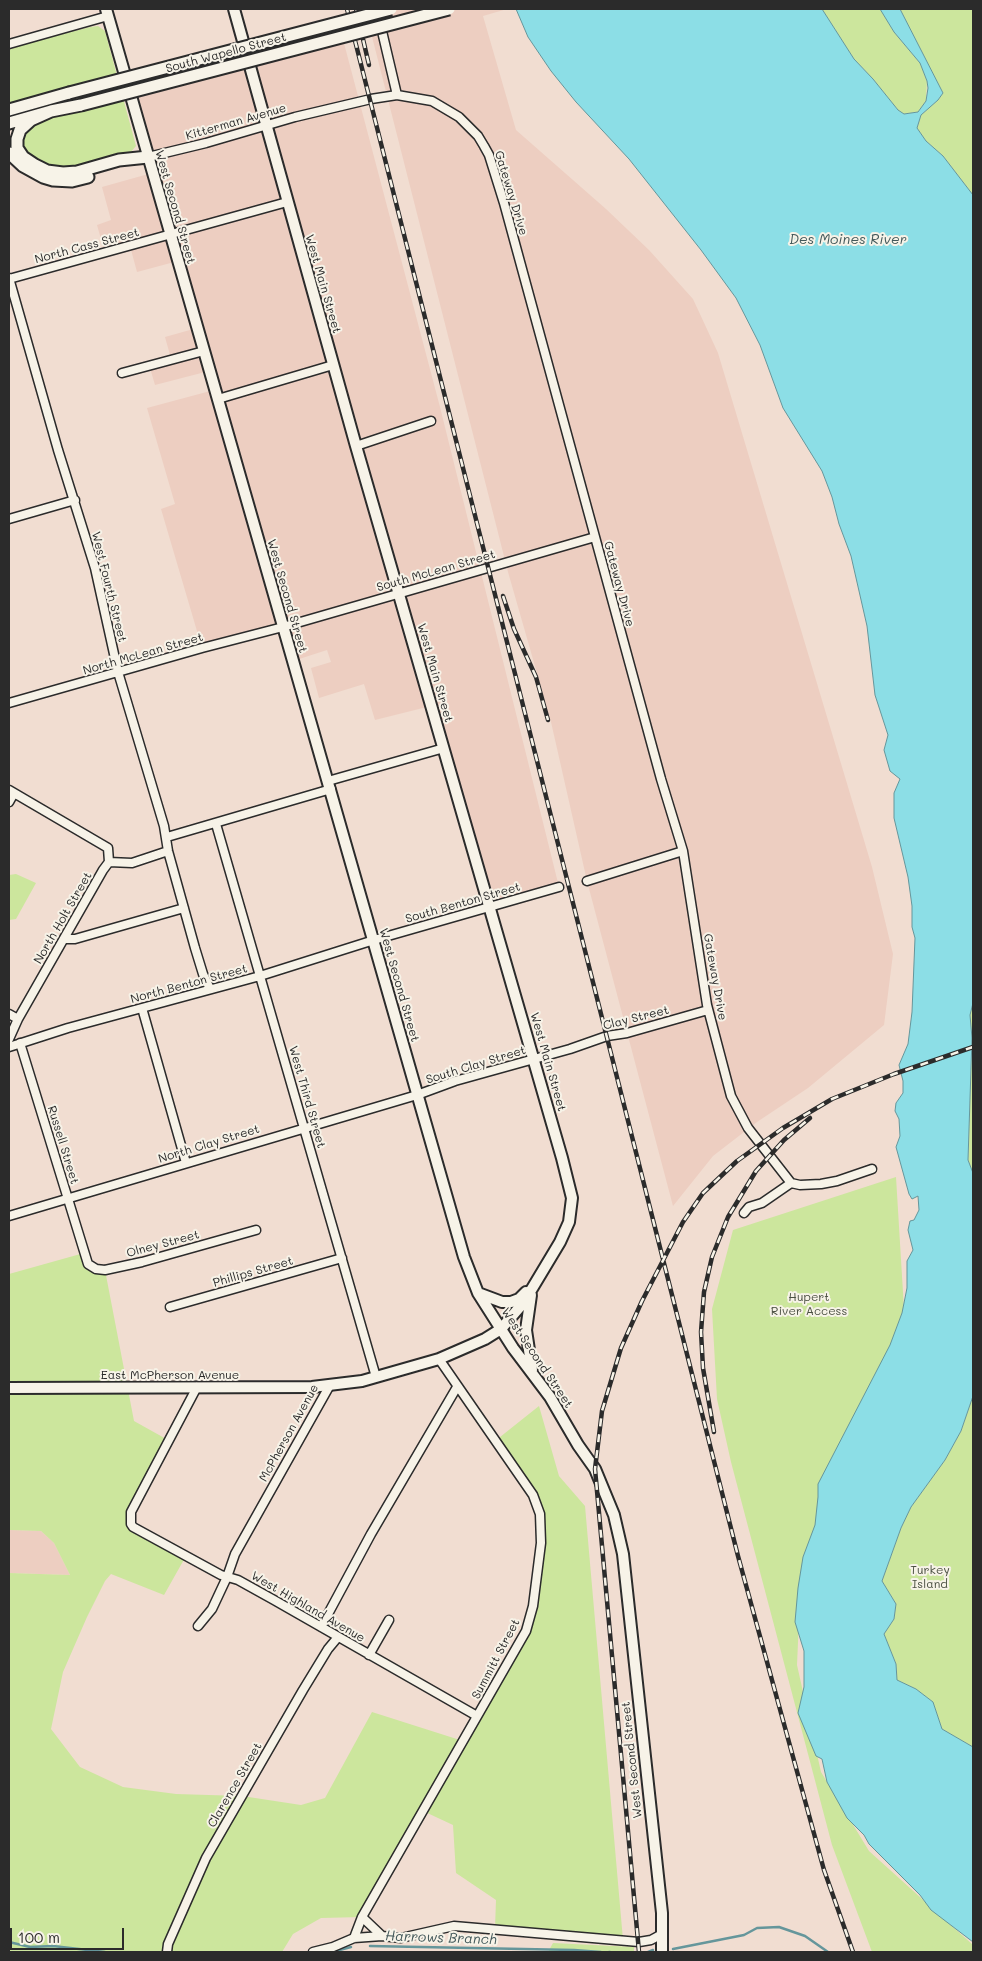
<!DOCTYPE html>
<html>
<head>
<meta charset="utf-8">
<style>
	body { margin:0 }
	#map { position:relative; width:982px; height:1961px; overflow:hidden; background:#f1ddd1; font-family:Mali,sans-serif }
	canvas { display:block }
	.frame { position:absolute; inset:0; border:10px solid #2b2b2b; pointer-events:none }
	.scale { position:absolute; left:10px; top:1928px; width:114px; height:22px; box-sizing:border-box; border:2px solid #2b2b2b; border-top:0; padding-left:6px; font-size:15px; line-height:18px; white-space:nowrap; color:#2b2b2b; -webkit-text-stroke:4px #f7f3e8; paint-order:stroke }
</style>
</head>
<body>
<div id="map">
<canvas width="982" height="1961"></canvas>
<div class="frame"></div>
<div class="scale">100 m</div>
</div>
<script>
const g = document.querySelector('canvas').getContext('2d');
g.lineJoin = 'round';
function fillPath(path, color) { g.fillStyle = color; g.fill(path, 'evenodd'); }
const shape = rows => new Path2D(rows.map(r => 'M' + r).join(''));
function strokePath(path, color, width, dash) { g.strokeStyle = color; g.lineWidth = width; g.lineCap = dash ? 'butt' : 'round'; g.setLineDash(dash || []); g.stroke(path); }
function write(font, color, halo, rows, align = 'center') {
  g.font = font + ' Mali,sans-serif'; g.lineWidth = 4; g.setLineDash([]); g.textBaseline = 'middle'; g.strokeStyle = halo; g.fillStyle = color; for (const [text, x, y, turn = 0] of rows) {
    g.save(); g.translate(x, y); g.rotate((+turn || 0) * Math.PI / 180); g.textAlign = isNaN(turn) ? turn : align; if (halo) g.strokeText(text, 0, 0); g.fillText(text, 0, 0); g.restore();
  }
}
fillPath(shape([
	[365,9,507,9,483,16,516,130,606,209,649,250,693,299,718,353,872,867,893,954,884,1025,808,1088,757,1122,713,1156,673,1206,587,881,551,722,508,572],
	[340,28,440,407,559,887,490,907,431,706,375,720,364,684,319,698,311,668,331,662,327,650,293,661,283,627,202,648,161,509,175,504,147,408,214,390,209,371,155,385,150,368,172,362,165,337,197,328,178,261,137,272,130,246,105,253,97,225,111,220,102,187,152,173,129,85],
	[9,1530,41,1531,54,1543,70,1575,9,1573]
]), '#edcec1');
fillPath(shape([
	[822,9,880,9,894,32,920,63,927,81,926,101,918,112,904,114,898,110,873,79,854,59],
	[900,9,973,9,973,195,943,156,926,141,917,128,921,115,938,100,943,93],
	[98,26,105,31,136,146,130,153,80,167,59,168,39,161,28,155,23,149,22,136,28,127,36,123,103,102,96,81,56,90,9,104,9,48,90,27],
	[16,874,36,883,16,919,9,920,9,875],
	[973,1003,973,1173,968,1160,972,1038,970,1015],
	[896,1177,904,1309,800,1597,797,1665,821,1772,869,1851,973,1945,973,1952,872,1952,832,1845,731,1462,717,1399,712,1309,733,1230],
	[84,1253,89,1264,105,1270,134,1421,168,1440,131,1512,131,1524,186,1556,164,1595,111,1574,105,1581,87,1617,63,1672,51,1729,80,1767,123,1787,176,1794,242,1796,301,1805,325,1798,372,1712,463,1741,526,1631,541,1543,533,1495,495,1441,539,1406,559,1476,585,1506,623,1940,495,1928,496,1900,456,1873,453,1825,423,1811,362,1917,321,1918,293,1934,282,1952,9,1952,9,1573,70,1575,54,1543,41,1531,9,1530,9,1274],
	[973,1396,973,1747,942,1729,933,1702,916,1689,897,1680,896,1664,884,1634,894,1619,896,1604,882,1581,901,1528,911,1507,945,1460,961,1431],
	[553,1943,634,1947,634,1952,548,1952]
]), '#cce69d');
const water = shape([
	[516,9,822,9,854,59,873,79,898,110,904,114,918,112,926,101,928,88,927,81,920,63,894,32,880,9,900,9,943,93,938,100,921,115,917,128,926,141,943,156,973,195,973,1003,970,1015,972,1038,968,1160,973,1173,973,1396,961,1431,945,1460,911,1507,901,1528,882,1581,896,1604,894,1619,884,1634,896,1664,897,1680,916,1689,933,1702,942,1729,973,1747,973,1942,931,1910,920,1895,869,1844,864,1835,847,1818,827,1782,822,1759,816,1756,798,1713,804,1687,804,1651,795,1622,798,1588,803,1557,815,1525,818,1497,818,1484,890,1345,902,1313,907,1288,907,1261,913,1250,908,1230,910,1221,914,1220,919,1210,918,1196,912,1199,909,1194,896,1147,900,1136,899,1119,895,1111,896,1103,903,1093,903,1081,899,1065,908,1044,912,1012,915,938,912,927,912,906,908,877,894,818,894,793,900,779,890,771,884,750,888,735,875,695,867,626,851,556,839,524,832,497,822,471,783,408,760,345,736,298,701,250,629,159,576,102,551,71,528,37,516,9]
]);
fillPath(water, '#8cdee6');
strokePath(water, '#65969b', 1);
strokePath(shape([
	[9,1942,30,1947,53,1946,105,1952],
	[370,1946,574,1950,601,1952],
	[673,1949,744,1935,757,1928,779,1927,805,1936,828,1952],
	[332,1952,351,1947],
	[609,1952,610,1952],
	[648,1952,653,1950]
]), '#65969b', 2.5);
const minor = shape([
	[377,10,397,95],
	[9,44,108,16],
	[129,85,301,38],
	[148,157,206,143,295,117,371,99,397,95,432,101,459,117,478,136,484,146,489,155,504,203,661,779,683,851,707,1005,731,1096,748,1128,791,1183],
	[9,278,58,450,95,568,118,672,164,826,168,851,195,948,203,974,210,989],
	[9,279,287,202],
	[122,373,204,351],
	[218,399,333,365],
	[356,446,431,421],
	[9,519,75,500],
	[9,703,202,648,283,627,595,537],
	[328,781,444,748],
	[9,790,108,848,109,862],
	[9,802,14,793],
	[216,824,376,1377],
	[167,837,331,789],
	[109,862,132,863,168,851],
	[587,881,683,851],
	[64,939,75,939,184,908],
	[142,1008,186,1163],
	[9,1014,18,1019],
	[9,1039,18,1019,103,870,109,862],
	[20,1043,88,1264,96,1269,105,1270,142,1262,256,1230],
	[9,1047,68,1028,260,976,374,940,559,887],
	[791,1183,800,1185,821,1184,837,1181,872,1169],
	[744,1213,749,1207,762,1203,791,1183],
	[9,1216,417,1095,455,1081,570,1049,607,1036,627,1033,708,1010],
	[170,1307,342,1258],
	[197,1387,131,1512,131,1524,133,1527,221,1575,238,1580,274,1600,477,1716],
	[198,1626,212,1609,227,1577,235,1554,330,1385],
	[321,1627,371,1534,457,1387],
	[369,1655,389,1620],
	[362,1917,382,1936],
	[354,1938,362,1917,526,1631,533,1606,541,1543,540,1514,533,1495,439,1359],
	[167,1952,168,1944,206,1858,303,1690,328,1649,338,1637],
	[313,1952,333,1947,354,1938,382,1936,401,1938,454,1926,639,1942,651,1940,662,1934]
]);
const major = shape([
	[106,9,464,1257,478,1293,513,1348,550,1397,578,1445,595,1469,614,1515,623,1554,662,1913,662,1952],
	[478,1293,502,1302,511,1302,519,1299,526,1292],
	[531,1295,526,1330,532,1370],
	[9,1388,312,1387,362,1381,439,1359,485,1339,501,1329,524,1302,560,1242,569,1222,572,1198,562,1158,356,446,234,9]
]);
const highway = shape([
	[9,110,69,93],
	[51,111,31,120,20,130,17,139,17,148,23,157,35,165,47,171,63,173,77,172,119,160,148,157],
	[9,123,51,111,81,105],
	[9,153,23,166,43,177,53,180,72,181,88,177]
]);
strokePath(minor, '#2b2b2b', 11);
strokePath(major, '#2b2b2b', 14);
strokePath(highway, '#2b2b2b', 15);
strokePath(minor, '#f7f3e8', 8);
strokePath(major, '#f7f3e8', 10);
strokePath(highway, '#f7f3e8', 11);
const rail = shape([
	[347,9,738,1556,824,1870,853,1952],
	[356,9,369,65],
	[503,596,514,629,536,677,548,720],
	[714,1432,703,1368,701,1332,704,1292,712,1257,728,1217,756,1171,784,1140,810,1118],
	[639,1952,595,1469,602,1411,621,1348,642,1301,683,1222,703,1193,737,1161,783,1128,832,1099,894,1074,973,1047]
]);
strokePath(rail, '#2b2b2b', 4.5);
strokePath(rail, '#f7f3e8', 2.5, [8]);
const highwayBridge = shape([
	[69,93,391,9],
	[81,105,449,9]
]);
strokePath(highwayBridge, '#2b2b2b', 15, []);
strokePath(highwayBridge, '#f7f3e8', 11);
write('12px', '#2b2b2b', '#f7f3e8', [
	["South Wapello Street",226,53,-15],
	["Kitterman Avenue",236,122,-16],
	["Gateway Drive",511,193,73],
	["West Second Street",175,207,74],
	["North Cass Street",87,246,-15],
	["West Main Street",323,284,74],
	["South McLean Street",436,571,-16],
	["Gateway Drive",619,584,75],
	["West Fourth Street",109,587,76],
	["West Second Street",287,596,74],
	["North McLean Street",143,654,-16],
	["West Main Street",435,673,74],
	["South Benton Street",463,903,-16],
	["North Holt Street",63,918,-60],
	["Gateway Drive",715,977,80],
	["North Benton Street",189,984,-15],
	["West Second Street",399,985,74],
	["Clay Street",636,1018,-14],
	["West Main Street",548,1062,74],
	["South Clay Street",476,1065,-17],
	["West Third Street",307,1097,74],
	["North Clay Street",209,1144,-17],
	["Russell Street",63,1145,73],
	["Olney Street",163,1244,-15],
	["Phillips Street",253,1272,-16],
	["West Second Street",537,1358,56],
	["East McPherson Avenue",170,1375],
	["McPherson Avenue",289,1433,-61],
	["West Highland Avenue",308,1607,30],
	["Summitt Street",496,1659,-62],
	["West Second Street",632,1760,-96],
	["Clarence Street",235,1785,-60]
]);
write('12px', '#4b5042', '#f7f3e8', [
	["Hupert",809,1297],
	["River Access",809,1311],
	["Turkey",930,1570],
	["Island",930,1584]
]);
write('italic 14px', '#43585a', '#f7f3e8', [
	["Des Moines River",848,240],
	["Harrows Branch",441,1938,2]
]);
</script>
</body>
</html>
